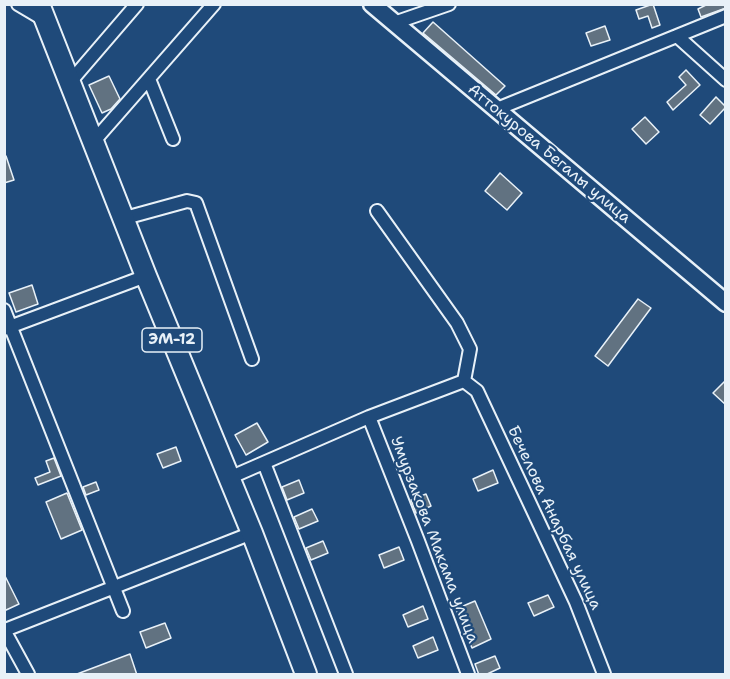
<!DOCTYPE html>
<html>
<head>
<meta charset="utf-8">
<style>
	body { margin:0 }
	#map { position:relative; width:730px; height:679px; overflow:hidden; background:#1f4a7a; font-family:"Shantell Sans",sans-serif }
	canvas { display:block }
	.frame { position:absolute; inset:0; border:6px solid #e8f1f8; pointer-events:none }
</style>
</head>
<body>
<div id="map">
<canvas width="730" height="679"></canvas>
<div class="frame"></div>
</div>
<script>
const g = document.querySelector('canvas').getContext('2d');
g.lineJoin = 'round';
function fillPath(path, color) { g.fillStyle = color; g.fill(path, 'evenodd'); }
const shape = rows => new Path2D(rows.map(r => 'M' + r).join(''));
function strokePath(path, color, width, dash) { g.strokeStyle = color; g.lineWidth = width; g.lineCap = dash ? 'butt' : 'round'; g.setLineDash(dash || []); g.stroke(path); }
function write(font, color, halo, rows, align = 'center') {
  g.font = font + ' "Shantell Sans",sans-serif'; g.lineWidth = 4.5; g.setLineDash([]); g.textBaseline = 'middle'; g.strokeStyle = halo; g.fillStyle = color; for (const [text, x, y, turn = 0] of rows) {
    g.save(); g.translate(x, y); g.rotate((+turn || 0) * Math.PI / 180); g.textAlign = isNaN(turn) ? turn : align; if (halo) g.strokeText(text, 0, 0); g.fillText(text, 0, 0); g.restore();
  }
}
const building = shape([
	[653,4,660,25,652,28,648,16,639,19,636,10,653,4],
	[708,4,726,4,726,8,701,17,698,9,708,4],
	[433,22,505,86,496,95,423,33,433,22],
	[605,26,610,40,591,46,586,33,605,26],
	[686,70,700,85,673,110,667,102,686,85,679,77,686,70],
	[109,76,120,99,111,109,102,113,89,85,109,76],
	[716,97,726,107,710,124,700,115,716,97],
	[645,117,659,132,646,144,632,129,645,117],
	[4,156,6,156,14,180,4,183,4,156],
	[500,173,522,193,507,210,485,191,500,173],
	[32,285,38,304,16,312,9,293,32,285],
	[638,299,651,308,608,366,595,356,638,299],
	[726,380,726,405,713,393,726,380],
	[257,423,268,442,246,455,235,435,257,423],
	[176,447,181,461,163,468,157,454,176,447],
	[54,458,61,476,38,485,35,478,50,472,46,461,54,458],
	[493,470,498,483,478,491,473,479,493,470],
	[299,480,304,493,287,500,282,487,299,480],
	[96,482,99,490,86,495,83,487,96,482],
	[67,493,82,530,61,539,46,502,67,493],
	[426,494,431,506,416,513,411,500,426,494],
	[312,509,318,521,299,529,294,517,312,509],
	[323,541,328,553,311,560,306,548,323,541],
	[399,547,404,560,384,568,379,555,399,547],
	[4,574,19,604,4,611,4,574],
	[548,595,554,607,534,616,528,603,548,595],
	[475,601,491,639,472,648,456,609,475,601],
	[423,606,428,619,408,627,403,615,423,606],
	[165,623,171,638,146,648,140,632,165,623],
	[433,637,438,650,418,658,413,646,433,637],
	[130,654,137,675,77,675,77,674,130,654],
	[495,656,500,668,485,675,479,675,475,664,495,656]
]);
fillPath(building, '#617281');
strokePath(building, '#e8f1f8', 1.5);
const minor = shape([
	[18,4,45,20],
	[394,23,449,4],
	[677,36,726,80],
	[149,79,173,139],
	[70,82,137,4],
	[497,109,726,16],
	[94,141,214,4],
	[125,218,187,201,196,203,252,359],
	[4,310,123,611],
	[4,329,146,276],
	[464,381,477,391,576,602,604,674],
	[369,417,418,541,468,674],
	[264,463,346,674],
	[229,478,369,417,464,381,470,349,457,323,377,211],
	[4,630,28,674],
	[5,630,252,533]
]);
const secondary = shape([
	[372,4,726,303]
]);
const trunk = shape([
	[39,4,146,276,252,533,306,674]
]);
strokePath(minor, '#e8f1f8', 16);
strokePath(secondary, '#e8f1f8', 21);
strokePath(trunk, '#e8f1f8', 24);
strokePath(minor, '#1f4a7a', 12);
strokePath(secondary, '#1f4a7a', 16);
strokePath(trunk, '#1f4a7a', 20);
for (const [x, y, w] of [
	[172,340,60]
]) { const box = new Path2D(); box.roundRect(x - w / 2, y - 12, w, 24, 4.5); g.fillStyle = '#1f4a7a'; g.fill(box); strokePath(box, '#e8f1f8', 1.5); }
write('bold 15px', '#e8f1f8', null, [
	["ЭМ-12",172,340]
]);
write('16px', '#e8f1f8', '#1f4a7a', [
	["Аттокурова Бегалы улица",549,154,40],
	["Бечелова Анарбая улица",554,518,65],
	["Умурзакова Макама улица",434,540,69]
]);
</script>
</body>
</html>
